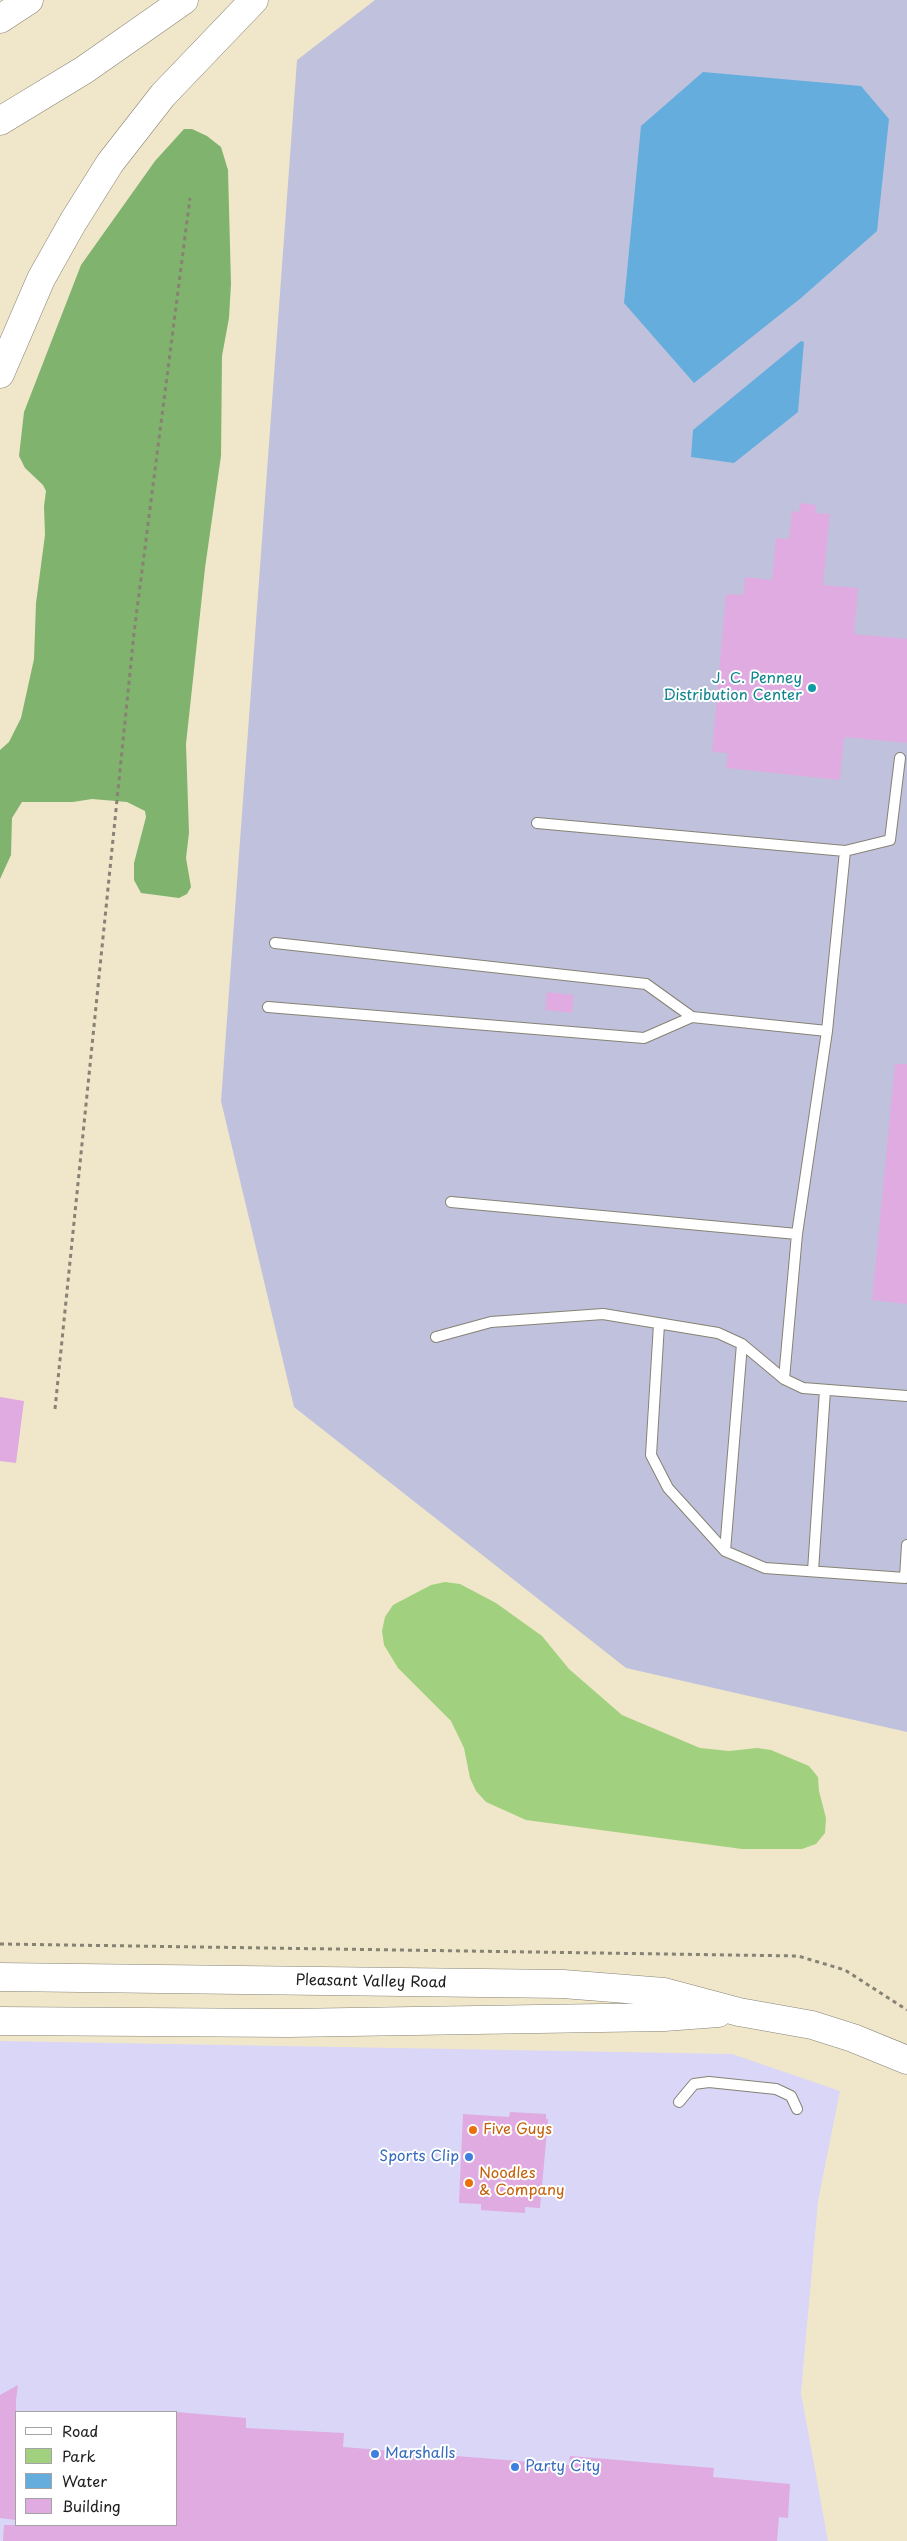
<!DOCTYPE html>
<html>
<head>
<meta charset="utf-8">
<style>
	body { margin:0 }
	#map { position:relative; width:907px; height:2541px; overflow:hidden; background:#f0e7cb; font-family:"Playpen Sans",sans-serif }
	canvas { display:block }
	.legend { position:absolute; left:15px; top:2411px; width:162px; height:115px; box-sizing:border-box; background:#fff; border:1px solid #a4a4a4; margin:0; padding:6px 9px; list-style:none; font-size:15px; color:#1c1c1c }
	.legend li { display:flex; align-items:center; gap:10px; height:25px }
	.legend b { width:25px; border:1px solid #a4a4a4 }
</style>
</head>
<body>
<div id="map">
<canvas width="907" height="2541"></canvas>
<ul class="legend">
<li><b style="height:6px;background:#fff"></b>Road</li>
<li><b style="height:14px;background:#a1d17f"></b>Park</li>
<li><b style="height:14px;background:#65addc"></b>Water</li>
<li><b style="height:14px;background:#dfabe0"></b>Building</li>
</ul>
</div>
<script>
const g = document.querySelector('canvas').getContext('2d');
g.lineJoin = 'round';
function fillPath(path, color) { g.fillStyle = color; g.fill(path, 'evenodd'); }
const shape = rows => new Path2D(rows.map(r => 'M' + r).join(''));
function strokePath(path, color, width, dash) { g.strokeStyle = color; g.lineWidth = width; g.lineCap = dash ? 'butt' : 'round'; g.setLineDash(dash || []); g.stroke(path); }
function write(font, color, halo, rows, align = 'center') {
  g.font = font + ' "Playpen Sans",sans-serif'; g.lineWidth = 4; g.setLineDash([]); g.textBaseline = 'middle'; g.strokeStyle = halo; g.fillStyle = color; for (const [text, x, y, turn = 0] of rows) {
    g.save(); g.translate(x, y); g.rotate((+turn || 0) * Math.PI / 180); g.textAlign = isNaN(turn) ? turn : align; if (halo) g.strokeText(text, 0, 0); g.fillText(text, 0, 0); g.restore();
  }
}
fillPath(shape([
	[0,2041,732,2054,840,2091,818,2201,801,2393,828,2541,0,2541],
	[16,2412,176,2412,176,2525,16,2525]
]), '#d9d6f7');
fillPath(shape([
	[375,0,907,0,907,1732,626,1668,294,1407,221,1101,297,60]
]), '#c0c2dd');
fillPath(shape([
	[445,1582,460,1584,496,1603,542,1636,569,1669,622,1715,700,1748,729,1751,757,1748,771,1750,809,1766,818,1777,819,1791,826,1818,825,1833,816,1844,802,1849,742,1849,526,1820,486,1802,476,1791,470,1778,464,1748,451,1721,398,1668,384,1645,382,1631,385,1617,393,1605,431,1585]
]), '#a1d17f');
fillPath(shape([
	[184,129,192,129,207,136,221,147,228,170,231,284,229,318,222,356,221,456,205,568,186,744,189,833,186,858,191,887,187,894,179,898,141,893,134,880,134,863,146,817,145,811,127,802,92,799,73,802,22,802,12,818,11,855,0,879,0,750,9,742,21,718,34,659,36,603,45,535,44,506,46,491,43,485,25,468,19,456,24,412,81,265,155,161]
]), '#80b36e');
fillPath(shape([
	[703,72,861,86,889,119,877,231,801,298,694,383,624,303,641,126],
	[801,341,804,342,798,412,734,463,691,457,693,430]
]), '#65addc');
fillPath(shape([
	[800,503,816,505,815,513,830,514,823,585,858,588,854,634,907,639,907,743,844,737,840,780,726,768,728,753,712,752,726,594,743,595,745,577,772,580,776,538,789,539,792,511,799,512],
	[547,992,574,995,572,1013,545,1010],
	[895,1064,907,1064,907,1304,872,1300],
	[0,1397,24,1401,16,1463,0,1461],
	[510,2112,546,2114,546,2119,548,2119,540,2208,525,2207,525,2213,481,2210,481,2204,459,2203,463,2114,509,2117],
	[18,2385,16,2400,16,2520,0,2518,0,2395],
	[176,2412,246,2418,246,2428,344,2433,343,2447,569,2465,570,2456,714,2468,713,2477,790,2484,788,2518,779,2517,777,2541,3,2541,4,2525,176,2525]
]), '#dfabe0');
const lane = shape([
	[845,851,890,840,900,758],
	[275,943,646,984,692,1017],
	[268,1007,644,1038,692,1017,827,1031,845,851,537,823],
	[451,1202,797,1234,827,1031],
	[659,1324,651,1455,668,1488,725,1551,765,1568,905,1578,907,1545],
	[436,1337,491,1322,603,1314,718,1333,742,1344,784,1379,797,1234],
	[784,1379,803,1388,907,1396],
	[725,1551,742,1344],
	[813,1571,825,1390],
	[679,2102,694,2084,709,2082,776,2089,791,2096,797,2109]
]);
const secondary = shape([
	[0,1977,563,1984,664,1992,739,2012,812,2025,853,2038,907,2060],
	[0,2021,288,2023,664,2017,718,2013]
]);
const highway = shape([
	[0,19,29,0],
	[0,121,84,70,184,0],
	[0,374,41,279,73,222,110,163,163,95,254,0]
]);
strokePath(lane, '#868274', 12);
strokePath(secondary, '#868274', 29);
strokePath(highway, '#868274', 29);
strokePath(shape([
	[55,1409,134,633,190,198],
	[0,1944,798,1956,845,1970,907,2010]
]), '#868274', 3, [4, 4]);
strokePath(lane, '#fff', 10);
strokePath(secondary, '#fff', 28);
strokePath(highway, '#fff', 28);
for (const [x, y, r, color] of [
	[812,688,5,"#0f9aa8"],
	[473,2130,5,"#e8710a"],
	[469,2157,5,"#3f7fe0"],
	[469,2183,5,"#e8710a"],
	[375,2454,5,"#3f7fe0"],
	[515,2467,5,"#3f7fe0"]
]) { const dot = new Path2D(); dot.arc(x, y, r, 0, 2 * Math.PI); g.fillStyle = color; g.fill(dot); strokePath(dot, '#fff', 2); }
write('15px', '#0d838f', '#fff', [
	["J. C. Penney",802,679],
	["Distribution Center",802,696]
], 'right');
write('15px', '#1c1c1c', '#fff', [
	["Pleasant Valley Road",371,1982,1]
]);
write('15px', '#c56008', '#fff', [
	["Five Guys",483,2130],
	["Noodles",479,2174],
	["& Company",479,2191]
], 'left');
write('15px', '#366cbe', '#fff', [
	["Sports Clip",459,2157,"right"],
	["Marshalls",385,2454],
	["Party City",525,2467]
], 'left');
</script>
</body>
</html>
